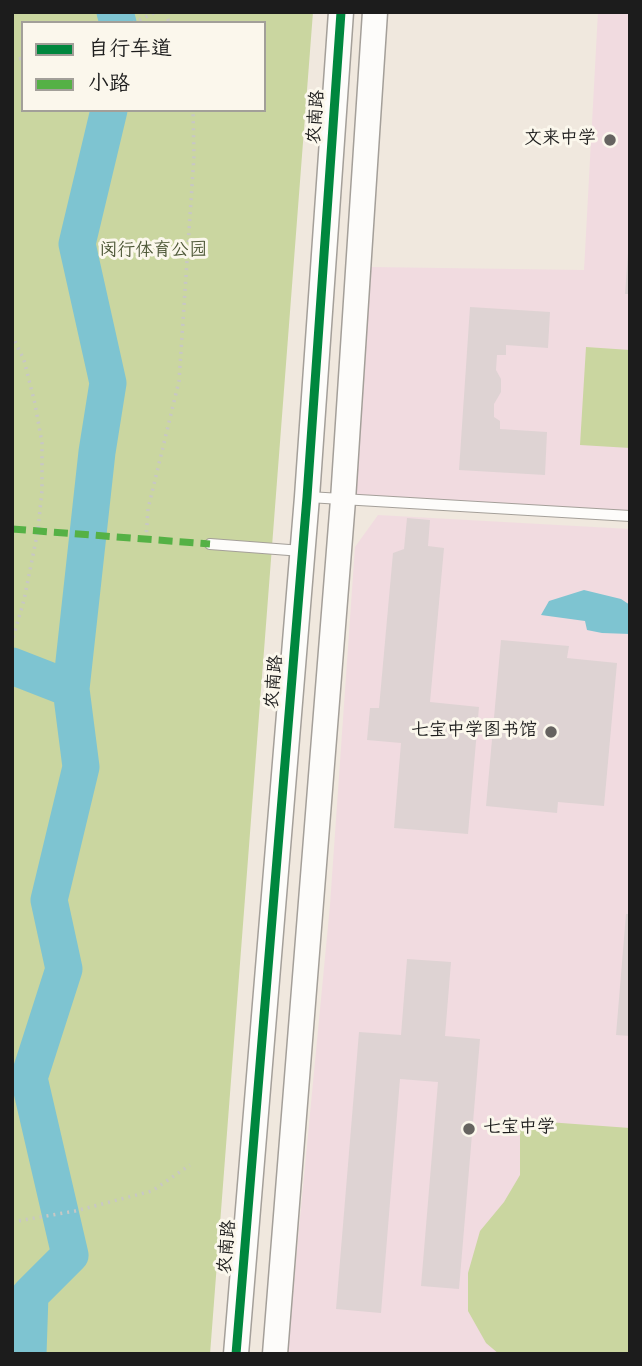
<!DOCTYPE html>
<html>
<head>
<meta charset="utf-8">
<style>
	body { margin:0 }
	#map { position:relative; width:642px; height:1366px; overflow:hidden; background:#f0e8de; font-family:Kalam,"LXGW WenKai TC",sans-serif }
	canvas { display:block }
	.frame { position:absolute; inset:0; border:14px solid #1c1c1c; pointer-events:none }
	.legend { position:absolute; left:21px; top:21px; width:245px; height:91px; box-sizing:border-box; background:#fbf7ec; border:2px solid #a29f99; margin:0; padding:9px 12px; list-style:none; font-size:21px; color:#1c1c1c }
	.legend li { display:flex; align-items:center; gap:14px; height:35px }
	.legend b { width:35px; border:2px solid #a29f99 }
</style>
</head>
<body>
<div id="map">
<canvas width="642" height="1366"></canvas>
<div class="frame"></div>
<ul class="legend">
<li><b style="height:9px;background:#00873e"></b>自行车道</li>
<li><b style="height:9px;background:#55b145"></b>小路</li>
</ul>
</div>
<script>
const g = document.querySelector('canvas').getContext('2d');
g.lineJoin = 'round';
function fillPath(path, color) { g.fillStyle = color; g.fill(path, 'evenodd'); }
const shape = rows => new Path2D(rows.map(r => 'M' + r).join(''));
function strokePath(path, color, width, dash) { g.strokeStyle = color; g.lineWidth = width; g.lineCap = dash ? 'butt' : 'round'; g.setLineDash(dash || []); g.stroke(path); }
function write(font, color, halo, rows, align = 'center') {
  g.font = font + ' Kalam,"LXGW WenKai TC",sans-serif'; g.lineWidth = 6; g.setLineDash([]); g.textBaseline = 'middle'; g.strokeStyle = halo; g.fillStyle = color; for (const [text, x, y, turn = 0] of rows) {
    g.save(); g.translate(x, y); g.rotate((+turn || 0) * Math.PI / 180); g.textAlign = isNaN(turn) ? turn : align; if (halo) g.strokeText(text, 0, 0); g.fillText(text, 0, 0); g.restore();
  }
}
fillPath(shape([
	[598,12,630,12,630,516,354,503,361,382,371,267,584,270],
	[378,515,630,529,630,1354,287,1354,330,905,355,547]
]), '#f1dbe0');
fillPath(shape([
	[12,12,313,12,210,1354,12,1354],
	[23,23,264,23,264,110,23,110],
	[586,347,630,350,630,448,580,445],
	[520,1120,630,1128,630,1354,499,1354,486,1343,468,1311,468,1273,480,1231,504,1202,520,1175]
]), '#cad6a0');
fillPath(shape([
	[584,590,621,599,630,605,630,634,602,633,587,630,585,621,541,615,549,601]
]), '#7ec4d1');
strokePath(shape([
	[115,12,118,23],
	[12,666,71,689],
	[28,1354,30,1295,70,1255,29,1078,64,969,49,900,81,767,71,689,97,452,108,383,77,244,109,110]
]), '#7ec4d1', 37);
fillPath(shape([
	[628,253,630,253,630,294,625,294],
	[470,307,550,312,548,348,506,345,506,355,497,355,496,370,501,379,501,392,494,404,494,417,500,421,500,429,547,432,545,475,459,470],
	[407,518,430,520,428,546,444,548,430,702,479,707,468,834,394,828,401,743,367,740,370,708,379,708,393,553,404,549],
	[501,640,569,646,567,658,617,663,604,806,558,802,557,813,486,806],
	[626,914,630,914,630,1036,616,1035],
	[407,959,451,962,445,1036,480,1039,459,1289,421,1286,438,1082,400,1079,381,1313,336,1309,359,1032,401,1035]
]), '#ded3d3');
const service = shape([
	[308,497,630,516],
	[210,544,302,551]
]);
const tertiary = shape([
	[236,1354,307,497,341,12],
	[275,1354,343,500,375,12]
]);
strokePath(service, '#a49f99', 12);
strokePath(tertiary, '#a49f99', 27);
strokePath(shape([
	[166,12,169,23],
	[133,23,156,12],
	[12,60,23,58],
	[12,335,24,360,35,404,42,443,42,490,38,530,24,600,12,641],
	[146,539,148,509,179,381,194,156,193,110],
	[12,1222,75,1211,152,1191,190,1165]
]), '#c8c7c4', 3.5, [2, 5]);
strokePath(service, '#fdfcfa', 10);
strokePath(tertiary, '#fdfcfa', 24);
strokePath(shape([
	[12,529,210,544]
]), '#55b145', 7, [14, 7]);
strokePath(shape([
	[236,1354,307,497,341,12]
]), '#00873e', 9);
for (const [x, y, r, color] of [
	[610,140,7,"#666360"],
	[551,732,7,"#666360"],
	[469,1129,7,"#666360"]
]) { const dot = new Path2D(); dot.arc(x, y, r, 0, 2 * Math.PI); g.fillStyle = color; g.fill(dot); strokePath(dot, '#fbf7ec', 2.5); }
write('18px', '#1c1c1c', '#fbf7ec', [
	["农南路",318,117,-86],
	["农南路",276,682,-85],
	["农南路",229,1247,-85]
]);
write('18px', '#1c1c1c', '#fbf7ec', [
	["文来中学",596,140],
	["七宝中学图书馆",537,732],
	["七宝中学",483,1129,"left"]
], 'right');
write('18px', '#4e5838', '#fbf7ec', [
	["闵行体育公园",153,252]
]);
</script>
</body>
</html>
